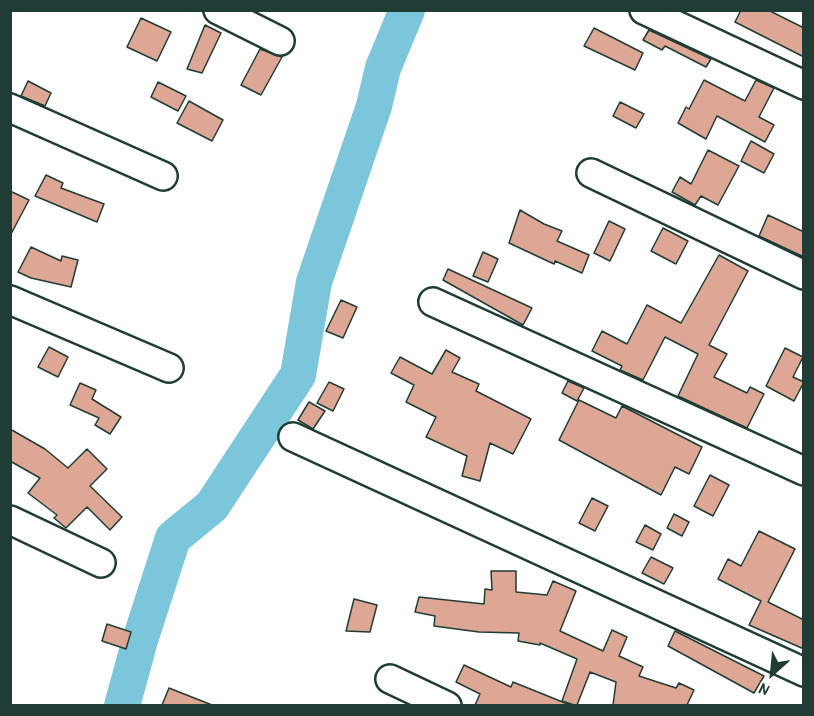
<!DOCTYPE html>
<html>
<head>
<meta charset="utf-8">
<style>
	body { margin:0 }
	#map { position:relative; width:814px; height:716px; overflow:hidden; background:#fff; font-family:"Patrick Hand",sans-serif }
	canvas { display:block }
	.frame { position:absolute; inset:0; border:12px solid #1f3d34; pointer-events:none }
	.north { position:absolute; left:742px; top:644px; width:60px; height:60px; -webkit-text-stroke:4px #fff; paint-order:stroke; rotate:207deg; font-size:16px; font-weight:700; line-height:24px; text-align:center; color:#1f3d34 }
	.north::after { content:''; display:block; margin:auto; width:21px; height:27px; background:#1f3d34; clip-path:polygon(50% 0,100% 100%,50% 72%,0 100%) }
</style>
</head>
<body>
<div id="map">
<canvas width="814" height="716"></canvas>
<div class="frame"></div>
<div class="north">N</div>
</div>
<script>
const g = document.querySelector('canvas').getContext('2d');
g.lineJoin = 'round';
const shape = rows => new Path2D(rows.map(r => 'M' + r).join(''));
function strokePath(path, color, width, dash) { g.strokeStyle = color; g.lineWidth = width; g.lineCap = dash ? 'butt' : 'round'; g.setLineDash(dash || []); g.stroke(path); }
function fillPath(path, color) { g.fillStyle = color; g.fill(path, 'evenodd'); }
strokePath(shape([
	[122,706,140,640,173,538,212,506,298,375,314,282,374,106,383,68,407,10]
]), '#7bc6db', 36);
const building = shape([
	[741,10,768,10,804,28,804,57,735,22,741,10],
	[141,18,171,32,157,61,127,47,141,18],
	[205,25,221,33,202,73,187,69,205,25],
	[594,28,643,53,635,70,584,46,594,28],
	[649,30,711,59,706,67,665,46,662,50,643,40,649,30],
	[260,49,282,57,261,95,241,85,260,49],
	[704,80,745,101,756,80,774,88,759,117,774,125,765,142,717,116,706,139,678,123,686,107,689,109,704,80],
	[28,81,51,93,45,106,21,96,28,81],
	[158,82,186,96,178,111,151,97,158,82],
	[189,101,223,120,212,141,177,123,189,101],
	[620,102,644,114,636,128,613,116,620,102],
	[751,141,774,154,764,173,741,161,751,141],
	[708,150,739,166,718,205,701,196,695,205,672,192,680,177,691,184,708,150],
	[46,175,63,183,61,188,104,204,97,222,35,196,46,175],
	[10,191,29,200,10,236,10,191],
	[520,210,544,224,562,231,557,241,589,255,582,273,555,261,554,264,509,243,520,210],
	[768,215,804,232,804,257,759,236,768,215],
	[609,221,625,229,610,261,594,253,609,221],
	[663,228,688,241,676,264,651,251,663,228],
	[31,247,61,261,62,256,78,260,71,287,31,278,18,272,31,247],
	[483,252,498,259,488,282,473,276,483,252],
	[719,255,748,271,709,345,727,354,714,377,747,393,750,387,764,394,747,428,678,396,698,354,665,337,643,380,620,370,622,366,592,351,602,331,627,344,647,305,681,323,719,255],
	[448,269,532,308,523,325,443,280,448,269],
	[341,300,357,307,343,338,326,331,341,300],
	[49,347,68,357,58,377,38,367,49,347],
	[785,348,803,357,793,377,804,382,794,401,766,386,785,348],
	[446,350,460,358,452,372,479,384,476,391,531,419,513,454,490,443,480,481,462,476,467,456,426,437,436,417,406,402,414,385,391,373,400,357,432,374,446,350],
	[568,381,584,388,577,401,562,393,568,381],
	[329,382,344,389,333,411,317,403,329,382],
	[80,383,96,390,92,399,121,417,110,434,95,425,99,418,70,405,80,383],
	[579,400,616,418,622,406,702,447,689,474,675,467,661,495,559,440,579,400],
	[309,402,325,411,313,429,298,420,309,402],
	[10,429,45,449,68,468,87,449,107,469,90,486,122,517,110,530,87,507,66,528,54,518,57,515,28,493,40,478,10,461,10,429],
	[710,475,729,485,713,516,694,506,710,475],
	[592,498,608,506,595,531,579,523,592,498],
	[674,514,689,522,682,536,667,528,674,514],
	[645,525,661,534,653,550,636,542,645,525],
	[759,531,795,549,768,602,804,620,804,649,749,625,761,601,718,579,728,559,741,566,759,531],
	[651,557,673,568,664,584,642,573,651,557],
	[491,571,516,571,516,592,547,595,553,581,576,591,560,631,603,651,612,630,627,637,619,656,643,667,639,676,676,688,679,683,694,690,687,705,613,705,616,682,590,672,577,705,574,705,562,701,577,659,540,643,540,645,518,641,519,633,479,632,434,626,435,616,415,612,419,597,484,604,485,589,492,590,491,571],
	[354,599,377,605,370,632,346,631,354,599],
	[107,624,131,632,126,649,102,641,107,624],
	[675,631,764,676,754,693,668,646,675,631],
	[464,665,511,687,513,682,570,705,475,705,480,694,456,682,464,665],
	[169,688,212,705,162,705,169,688]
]);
fillPath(building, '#dda695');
strokePath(building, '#1f3d34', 1.5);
const minor = shape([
	[218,10,280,41],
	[644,10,804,85],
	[10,108,163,176],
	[591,173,804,275],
	[10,300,169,368],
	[433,302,804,471],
	[293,437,804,672],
	[10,520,101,563],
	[390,679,447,706]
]);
strokePath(minor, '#1f3d34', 32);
strokePath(minor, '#fff', 27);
</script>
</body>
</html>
